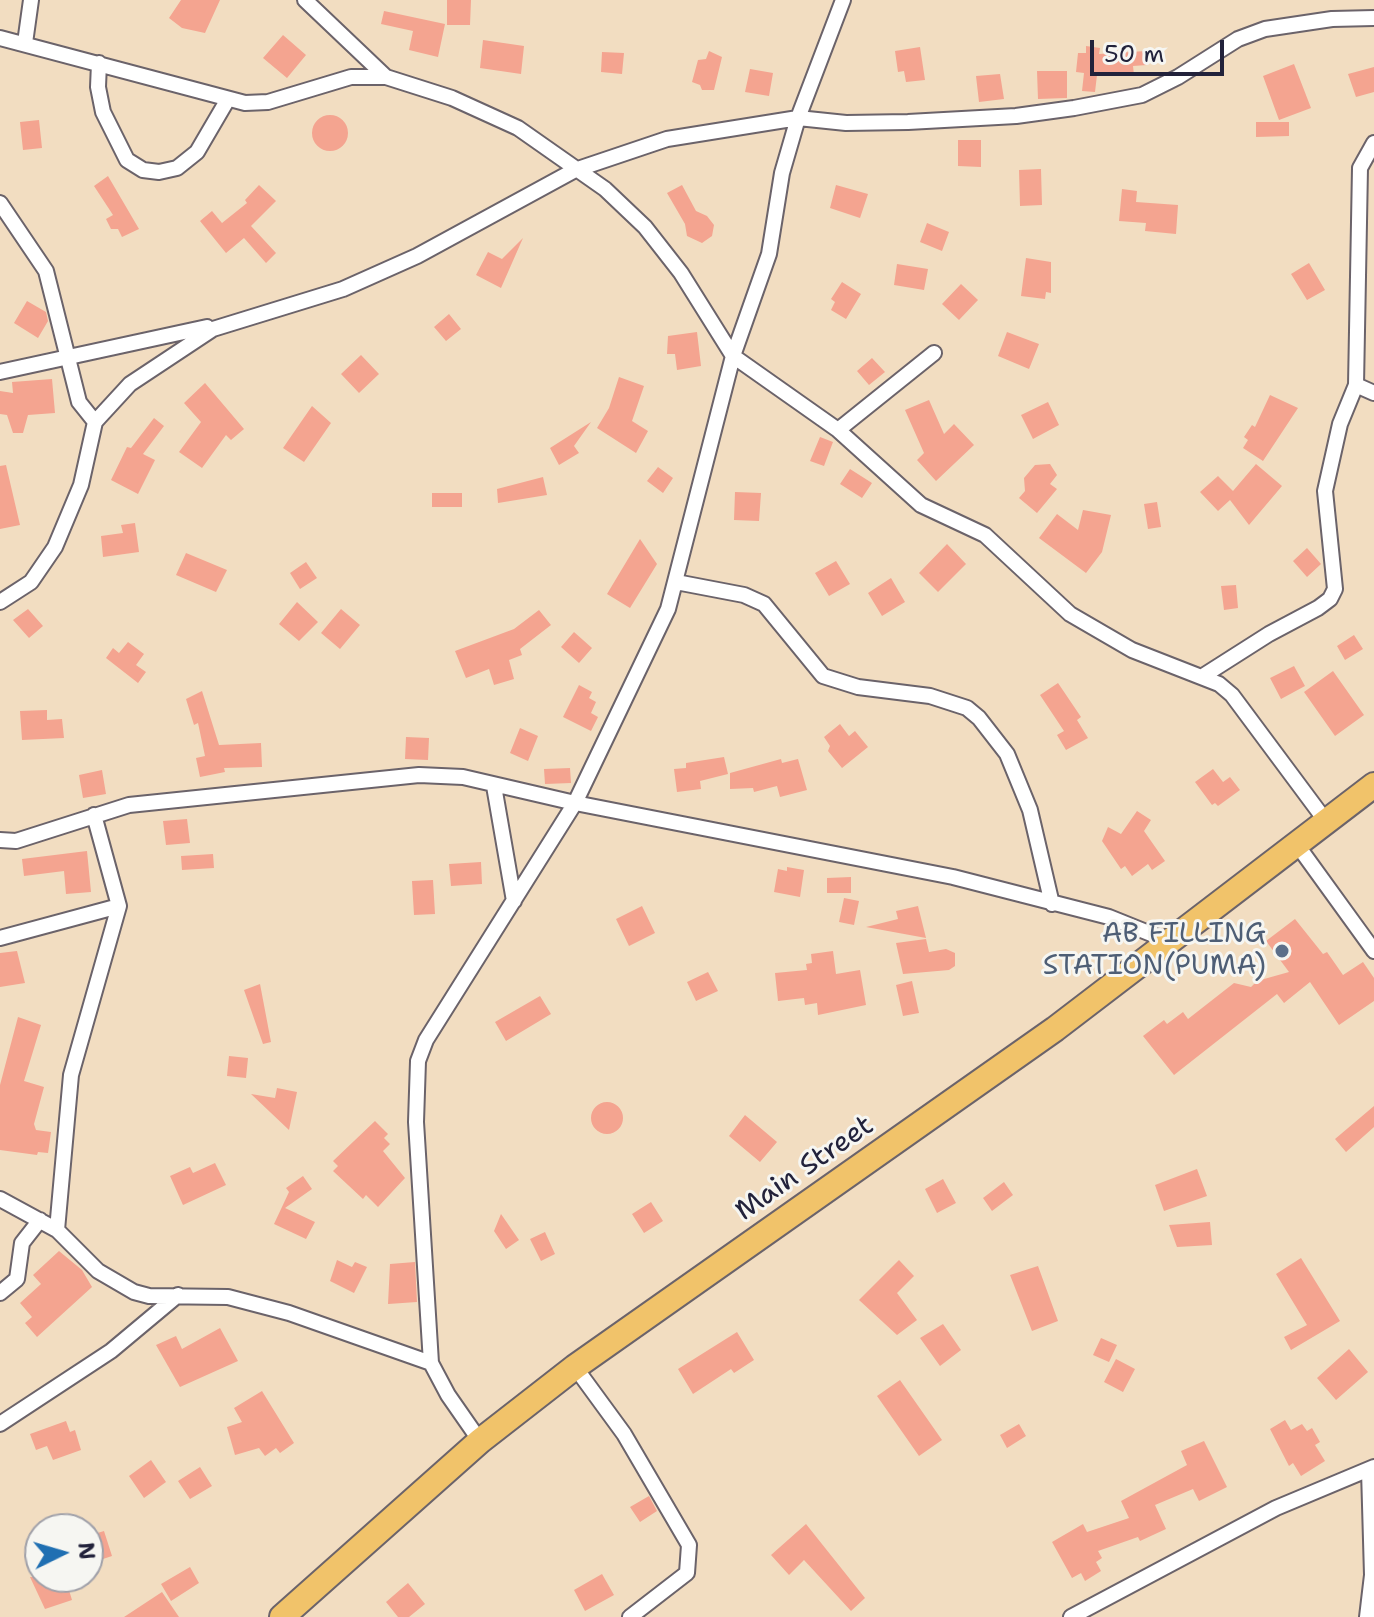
<!DOCTYPE html>
<html>
<head>
<meta charset="utf-8">
<style>
	body { margin:0 }
	#map { position:relative; width:1374px; height:1617px; overflow:hidden; background:#f2ddc1; font-family:"Shantell Sans",sans-serif }
	canvas { display:block }
	.north { position:absolute; left:24px; top:1513px; width:80px; height:80px; box-sizing:border-box; background:#f6f6f2; border:2px solid #a1a1a9; border-radius:50%; rotate:85deg; font-size:22px; font-weight:700; line-height:32px; text-align:center; color:#22223b }
	.north::after { content:''; display:block; margin:auto; width:28px; height:36px; background:#1f6fb2; clip-path:polygon(50% 0,100% 100%,50% 72%,0 100%) }
	.scale { position:absolute; left:1090px; top:40px; width:134px; height:36px; box-sizing:border-box; border:4px solid #22223b; border-top:0; padding-left:10px; font-size:24px; line-height:28px; white-space:nowrap; color:#22223b; -webkit-text-stroke:6px #f6f6f2; paint-order:stroke }
</style>
</head>
<body>
<div id="map">
<canvas width="1374" height="1617"></canvas>
<div class="north">N</div>
<div class="scale">50 m</div>
</div>
<script>
const g = document.querySelector('canvas').getContext('2d');
g.lineJoin = 'round';
function fillPath(path, color) { g.fillStyle = color; g.fill(path, 'evenodd'); }
const shape = rows => new Path2D(rows.map(r => 'M' + r).join(''));
function strokePath(path, color, width, dash) { g.strokeStyle = color; g.lineWidth = width; g.lineCap = dash ? 'butt' : 'round'; g.setLineDash(dash || []); g.stroke(path); }
function write(font, color, halo, rows, align = 'center') {
  g.font = font + ' "Shantell Sans",sans-serif'; g.lineWidth = 6; g.setLineDash([]); g.textBaseline = 'middle'; g.strokeStyle = halo; g.fillStyle = color; for (const [text, x, y, turn = 0] of rows) {
    g.save(); g.translate(x, y); g.rotate((+turn || 0) * Math.PI / 180); g.textAlign = isNaN(turn) ? turn : align; if (halo) g.strokeText(text, 0, 0); g.fillText(text, 0, 0); g.restore();
  }
}
fillPath(shape([
	[181,0,220,0,205,33,182,28,169,18],
	[447,0,471,0,470,25,447,25],
	[384,11,445,24,438,57,409,50,413,31,381,24],
	[283,35,306,55,287,78,263,58],
	[483,40,524,46,521,74,480,68],
	[1086,46,1100,48,1099,54,1146,51,1147,65,1133,66,1134,75,1097,75,1095,92,1082,91,1084,73,1076,72,1078,53,1086,53],
	[920,47,925,80,906,82,904,71,898,72,895,51],
	[709,51,722,57,714,90,702,90,700,85,692,82,698,60,706,59],
	[602,52,624,53,622,74,601,72],
	[1294,64,1311,108,1279,120,1263,76],
	[1374,67,1374,92,1356,97,1348,74],
	[750,69,773,73,769,96,745,92],
	[1037,71,1067,71,1067,98,1038,99],
	[1000,74,1004,99,979,102,976,76],
	'312 133a18 18 0 1 1 36 0a18 18 0 1 1-36 0Z',
	[39,120,42,148,23,150,20,122],
	[1256,122,1289,122,1289,136,1256,137],
	[958,140,981,140,981,167,958,166],
	[1041,169,1042,205,1020,206,1019,170],
	[108,176,139,229,122,237,118,229,111,229,106,219,113,215,94,186],
	[259,185,276,201,251,226,276,253,266,263,244,238,226,253,200,221,212,211,222,223,247,203,245,200],
	[682,185,696,211,707,216,714,225,712,236,702,243,687,236,685,224,667,193],
	[836,185,868,194,860,218,830,208],
	[1122,189,1137,191,1136,202,1178,205,1176,234,1145,231,1146,223,1119,221],
	[927,223,949,232,942,251,920,242],
	[523,238,501,288,476,275,488,252,502,259],
	[1026,258,1051,262,1051,293,1046,292,1045,299,1021,296],
	[1309,263,1325,290,1307,300,1291,274],
	[897,264,928,269,924,290,894,285],
	[842,282,861,294,846,319,831,310,835,302,831,299],
	[961,284,978,300,959,320,942,304],
	[27,301,46,312,48,321,38,338,14,323],
	[449,314,461,329,446,341,434,327],
	[697,332,701,366,677,370,675,354,667,354,668,336],
	[1007,332,1039,344,1029,369,998,356],
	[361,355,379,374,359,393,341,374],
	[872,358,885,372,869,385,857,371],
	[619,377,644,386,632,421,648,431,636,453,597,428,609,408],
	[52,379,55,413,28,415,23,433,13,433,7,415,0,414,0,391,13,393,12,382],
	[205,383,244,429,231,440,226,435,202,468,179,452,201,422,184,403],
	[1270,395,1298,408,1263,461,1243,448,1248,440,1244,437,1252,425,1255,427],
	[929,400,944,434,954,424,974,445,936,481,917,460,924,453,905,410],
	[1048,402,1059,425,1033,439,1021,415],
	[312,406,331,423,304,462,283,448],
	[154,418,164,426,143,454,155,460,138,494,111,480,127,447,131,448],
	[591,422,574,446,579,453,559,465,550,448],
	[820,437,833,442,824,466,810,461],
	[1050,464,1057,475,1050,484,1057,489,1037,513,1019,498,1025,491,1024,478,1035,465],
	[1256,464,1282,486,1249,525,1230,500,1218,511,1200,492,1218,476,1233,491],
	[6,465,20,525,0,529,0,466],
	[658,467,673,478,663,493,647,481],
	[850,469,872,483,862,498,840,484],
	[543,477,547,495,498,503,497,489],
	[735,492,761,493,759,521,734,520],
	[432,493,462,493,462,507,432,507],
	[1157,502,1161,527,1148,529,1144,504],
	[1083,510,1111,515,1102,552,1086,573,1039,538,1057,514,1078,530],
	[135,523,139,552,103,557,101,536,123,533,121,525],
	[640,539,657,564,630,608,607,594],
	[947,544,966,564,938,592,919,573],
	[1307,548,1321,564,1307,577,1293,561],
	[186,553,227,570,216,592,176,575],
	[836,561,850,584,829,596,815,573],
	[306,562,317,578,300,589,290,573],
	[891,578,905,602,882,616,868,593],
	[1236,585,1238,608,1224,610,1221,586],
	[297,602,318,622,299,641,279,624],
	[28,609,43,626,29,638,13,620],
	[341,609,360,625,340,649,321,633],
	[539,610,551,625,520,649,522,655,509,660,514,679,494,685,489,669,466,678,455,651,514,629],
	[574,632,592,648,579,663,561,647],
	[1354,635,1363,649,1345,660,1337,646],
	[128,642,144,654,136,665,146,672,138,683,106,658,113,648,119,653],
	[1294,666,1305,686,1281,699,1270,678],
	[1333,671,1364,715,1335,736,1304,692],
	[1058,683,1081,717,1077,720,1088,738,1066,750,1057,735,1064,731,1040,695],
	[579,685,592,692,589,698,596,702,591,713,598,717,591,731,563,717],
	[202,691,219,745,261,743,262,767,224,768,225,772,200,777,196,758,205,756,198,723,194,725,186,699],
	[47,710,47,720,62,719,64,738,22,740,20,711],
	[840,724,849,736,855,731,868,747,842,768,828,751,830,746,824,737],
	[520,728,538,736,528,761,510,753],
	[406,737,429,738,428,760,405,759],
	[724,757,728,774,700,781,701,789,677,792,674,769,686,768,686,763],
	[781,759,782,763,798,759,807,790,780,797,777,786,754,792,753,788,730,789,730,773],
	[570,768,571,783,545,784,544,769],
	[1213,769,1223,782,1230,777,1240,790,1218,806,1215,803,1212,805,1195,782],
	[102,770,106,794,83,798,79,775],
	[1137,811,1151,820,1144,831,1165,861,1152,870,1148,864,1132,876,1125,866,1121,869,1102,841,1108,827,1121,834],
	[187,819,190,843,166,845,163,821],
	[87,851,91,892,66,894,64,871,24,876,22,859],
	[213,854,214,868,182,870,181,856],
	[481,862,482,884,451,886,449,864],
	[787,867,804,870,800,897,774,892,778,869,787,871],
	[851,877,851,893,827,893,827,878],
	[433,880,435,914,414,915,412,881],
	[844,898,859,901,854,925,839,922],
	[642,906,655,933,629,946,616,919],
	[918,906,926,938,866,927,898,919,896,911],
	[1295,919,1323,954,1327,952,1343,975,1363,962,1374,978,1374,1001,1339,1025,1310,982,1284,1003,1277,994,1174,1075,1143,1036,1164,1020,1167,1024,1183,1012,1188,1019,1234,983,1251,987,1257,981,1289,972,1266,941],
	[926,939,929,952,946,949,955,953,955,966,949,970,903,974,896,943],
	[17,951,25,983,0,987,0,953],
	[833,951,836,974,860,970,866,1005,818,1015,817,1003,805,1005,804,998,778,1001,775,973,807,970,806,964,812,963,811,954],
	[708,972,718,991,696,1001,687,982],
	[912,981,919,1013,903,1016,896,985],
	[260,984,271,1042,263,1044,244,990],
	[540,996,551,1014,506,1041,495,1022],
	[18,1017,41,1025,24,1081,44,1087,34,1124,36,1130,51,1132,48,1153,38,1152,37,1155,0,1150,0,1085],
	[229,1056,248,1058,246,1078,227,1076],
	[277,1088,297,1092,289,1130,251,1094,275,1098],
	'591 1118a16 16 0 1 1 32 0a16 16 0 1 1-32 0Z',
	[1374,1106,1374,1127,1346,1152,1335,1139],
	[745,1115,777,1142,760,1162,729,1136],
	[375,1121,388,1134,384,1138,390,1144,383,1151,405,1178,378,1207,366,1195,363,1199,333,1171,338,1166,333,1161],
	[215,1163,226,1185,183,1205,170,1176,190,1167,193,1173],
	[1197,1169,1207,1196,1164,1211,1155,1185],
	[303,1176,312,1189,285,1208,315,1222,306,1239,274,1224,289,1192,286,1188],
	[943,1179,956,1203,937,1213,925,1189],
	[1004,1182,1013,1195,992,1211,983,1198],
	[651,1202,663,1221,644,1233,632,1214],
	[501,1214,519,1240,506,1249,494,1231],
	[1210,1222,1212,1245,1177,1247,1169,1225],
	[545,1232,555,1254,541,1261,530,1239],
	[59,1251,82,1270,92,1287,37,1337,25,1323,32,1317,20,1303,41,1284,33,1275],
	[1301,1258,1340,1321,1291,1350,1284,1337,1307,1325,1276,1274],
	[337,1260,352,1267,355,1262,367,1267,354,1293,330,1281],
	[899,1260,914,1276,897,1293,917,1320,897,1335,859,1300],
	[415,1262,417,1302,388,1304,390,1264],
	[1038,1266,1058,1321,1032,1331,1010,1275],
	[943,1324,961,1350,940,1366,920,1338],
	[220,1328,238,1361,180,1387,156,1345,176,1336,182,1349],
	[737,1332,754,1360,734,1373,731,1369,693,1394,678,1369],
	[1101,1338,1117,1345,1109,1362,1093,1355],
	[1349,1349,1368,1372,1336,1400,1317,1378],
	[1116,1359,1135,1369,1123,1392,1104,1382],
	[900,1380,942,1440,919,1456,877,1396],
	[262,1391,294,1443,280,1453,276,1448,265,1456,259,1448,235,1455,227,1427,242,1422,234,1408],
	[1285,1420,1291,1430,1302,1424,1307,1431,1312,1428,1320,1442,1315,1445,1325,1461,1301,1476,1293,1463,1289,1466,1270,1429],
	[66,1421,70,1432,75,1430,81,1450,53,1460,47,1446,36,1450,30,1434],
	[1019,1424,1026,1436,1007,1448,1000,1435],
	[1204,1441,1227,1487,1199,1501,1193,1489,1155,1505,1166,1529,1140,1541,1138,1537,1098,1551,1102,1558,1096,1562,1101,1571,1085,1581,1081,1573,1072,1578,1052,1542,1083,1524,1087,1532,1129,1518,1121,1501,1187,1465,1181,1451],
	[151,1460,166,1482,144,1498,129,1476],
	[200,1467,212,1486,190,1499,178,1481],
	[649,1496,657,1511,640,1522,630,1507],
	[806,1524,865,1598,851,1611,804,1560,789,1575,771,1555],
	[104,1531,112,1556,88,1564,88,1536],
	[190,1567,199,1583,171,1601,161,1584],
	[602,1574,614,1595,585,1611,574,1590],
	[30,1577,65,1577,72,1600,45,1609],
	[408,1583,425,1604,409,1617,398,1617,386,1602],
	[162,1592,179,1617,124,1617]
]), '#f4a490');
const minor = shape([
	[305,0,386,77],
	[0,38,245,103,268,102,351,77,386,77,452,98,518,128,605,189,645,227,681,273,733,356,838,430,921,505,985,535,1070,614,1132,650,1219,684,1232,695,1325,820],
	[25,43,31,0],
	[99,63,98,87,103,112,127,160,143,170,159,172,177,168,197,152,228,99],
	[0,203,46,271,79,402,95,422],
	[0,372,207,327],
	[1356,385,1374,393],
	[838,430,934,353],
	[676,582,744,595,764,604,823,676,858,687,930,696,967,708,979,718,1007,754,1030,810,1052,904],
	[0,602,31,582,55,547,81,485,95,422,130,384,213,329,343,289,417,256,575,170,667,139,798,118,846,123,908,122,1016,116,1074,108,1142,95,1178,77,1238,39,1265,29,1332,19,1374,18],
	[1203,676,1269,634,1318,608,1330,599,1335,589,1325,491,1340,424,1356,385,1360,168,1374,143],
	[494,786,514,901],
	[0,840,16,841,129,805,419,775,463,777,575,803,953,877,1109,917,1171,942],
	[1298,846,1374,951],
	[0,938,119,906],
	[0,1199,57,1230,98,1271,134,1292,149,1296,228,1297,289,1313,431,1363],
	[57,1230,71,1075,119,906,94,815],
	[0,1293,17,1279,22,1243,40,1220],
	[575,1367,624,1434,689,1545,687,1573,630,1617],
	[0,1424,111,1351,178,1295],
	[480,1441,448,1395,431,1363,416,1122,418,1061,426,1040,575,803,668,609,733,356,769,254,782,173,798,118,843,0],
	[1071,1617,1276,1508,1374,1467],
	[1367,1617,1372,1575,1369,1470]
]);
const trunk = shape([
	[282,1617,480,1441,575,1367,1055,1029,1374,785]
]);
strokePath(minor, '#6b636a', 18);
strokePath(trunk, '#6b636a', 28);
strokePath(minor, '#fff', 14);
strokePath(trunk, '#f1c36a', 24);
for (const [x, y, r, color] of [
	[1282,951,8,"#5c6f8a"]
]) { const dot = new Path2D(); dot.arc(x, y, r, 0, 2 * Math.PI); g.fillStyle = color; g.fill(dot); strokePath(dot, '#f6f6f2', 3); }
write('28px', '#4e5e75', '#f6f6f2', [
	["AB FILLING",1266,935],
	["STATION(PUMA)",1266,967]
], 'right');
write('28px', '#22223b', '#f6f6f2', [
	["Main Street",805,1169,-35]
]);
</script>
</body>
</html>
